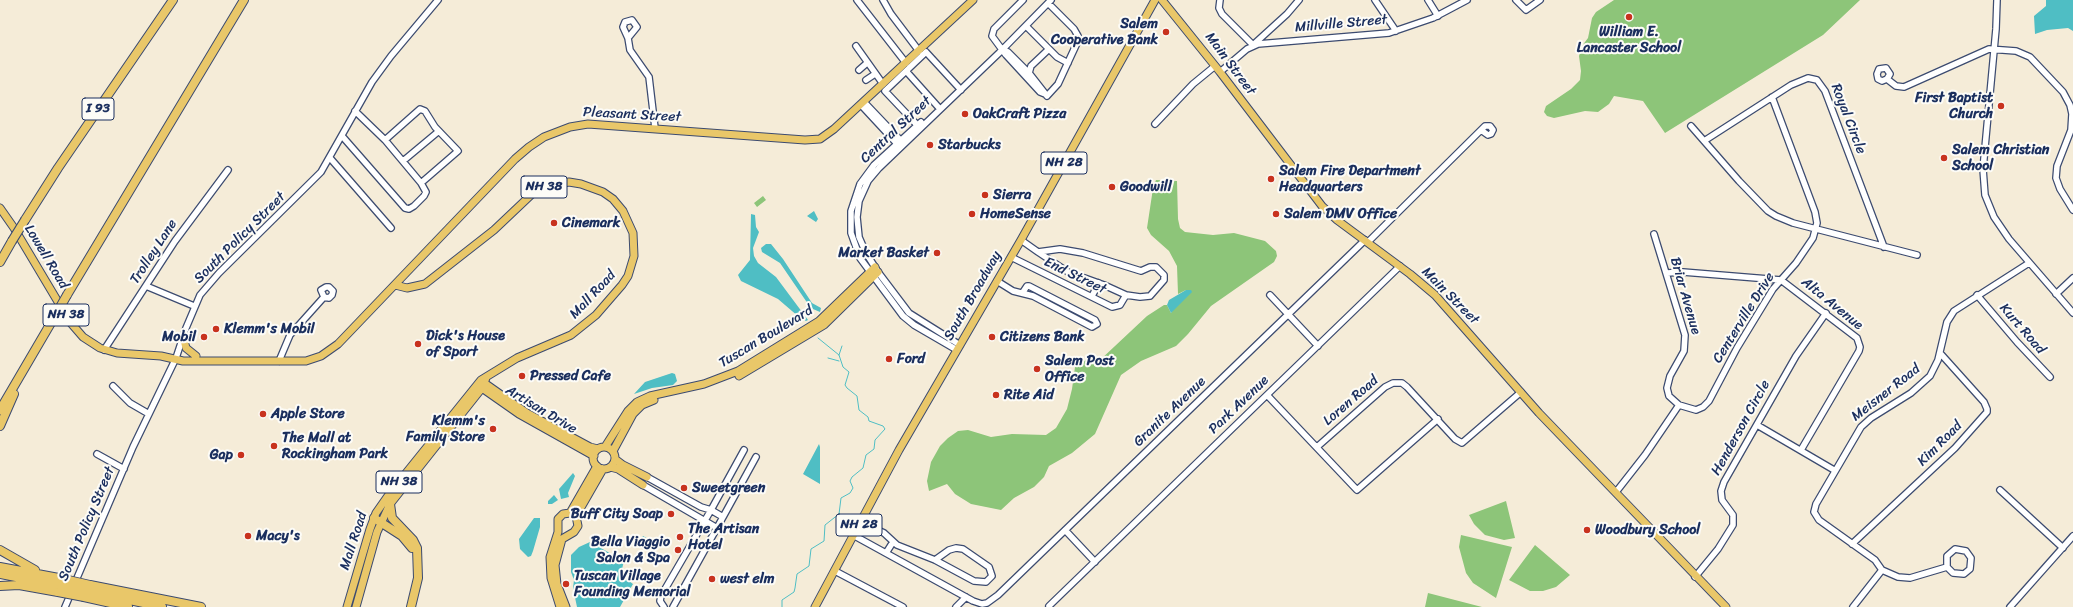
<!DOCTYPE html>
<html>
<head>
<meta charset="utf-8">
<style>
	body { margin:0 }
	canvas { display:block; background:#f5ecd8 }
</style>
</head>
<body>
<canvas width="2073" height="607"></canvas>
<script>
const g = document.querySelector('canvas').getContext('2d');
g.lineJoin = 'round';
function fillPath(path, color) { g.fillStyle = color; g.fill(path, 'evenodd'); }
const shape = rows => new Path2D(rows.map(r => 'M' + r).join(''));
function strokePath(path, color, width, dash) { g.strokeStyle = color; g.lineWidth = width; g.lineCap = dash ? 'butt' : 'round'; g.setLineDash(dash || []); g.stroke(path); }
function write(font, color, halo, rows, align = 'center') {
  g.font = font + ' Sriracha,sans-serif'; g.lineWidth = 4; g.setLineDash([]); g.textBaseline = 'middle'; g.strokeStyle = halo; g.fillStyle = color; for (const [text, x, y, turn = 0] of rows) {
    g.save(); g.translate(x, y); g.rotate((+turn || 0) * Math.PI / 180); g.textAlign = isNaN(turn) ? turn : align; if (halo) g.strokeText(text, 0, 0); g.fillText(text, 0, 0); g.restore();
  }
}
fillPath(shape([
	[1614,0,1860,0,1823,35,1665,133,1643,101,1614,96,1609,104,1598,112,1585,111,1554,118,1547,116,1544,112,1546,106,1571,89,1580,80,1581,71,1579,56,1582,46,1588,38,1592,18,1596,12],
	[1156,180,1177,181,1178,219,1180,228,1185,232,1213,235,1234,233,1265,241,1276,251,1277,256,1274,262,1211,306,1188,334,1176,346,1141,361,1121,375,1095,434,1072,453,1049,466,1044,477,1034,487,1014,498,1001,510,971,504,955,494,947,484,929,491,927,481,931,462,940,446,948,438,958,431,968,430,991,437,1012,434,1046,435,1056,428,1067,409,1072,389,1075,367,1077,363,1087,360,1099,361,1147,316,1164,305,1167,305,1171,313,1186,290,1178,294,1177,266,1169,251,1151,235,1147,228,1152,195,1152,188],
	[763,196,766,200,757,207,754,203],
	[1506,501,1515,538,1504,540,1485,535,1474,524,1469,515],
	[1461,535,1512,547,1496,598,1473,583,1466,573,1459,547],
	[1535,545,1570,575,1556,587,1543,591,1530,591,1509,580],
	[1428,593,1482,607,1425,607]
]), '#8dc579');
fillPath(shape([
	[2046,0,2073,0,2073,31,2068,28,2047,30,2035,34,2034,16,2046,6],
	[814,211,818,219,816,222,807,216],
	[751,214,755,215,756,227,759,232,753,248,754,256,758,263,776,277,808,320,806,321,799,317,778,299,741,281,738,275,750,260],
	[766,244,771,244,783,259,812,303,821,308,820,312,813,309,806,301,780,263,762,252,761,248],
	[1186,290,1191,290,1192,292,1171,313,1167,305,1169,300],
	[672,373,675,374,677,381,673,385,652,388,634,394,645,382],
	[819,444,820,447,820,484,803,474],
	[573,473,575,476,568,493,569,497,561,499,559,489],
	[554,495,558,500,552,504,548,504,548,501],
	[534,518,540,518,540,527,533,551,531,556,528,557,520,549,519,539],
	[643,536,654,542,651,547,640,541],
	[590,542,624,561,622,569,623,574,626,579,633,584,620,607,577,607,573,588,574,580,571,572,571,555,579,547]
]), '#4fbec4');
strokePath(shape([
	[839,355,842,346],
	[828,358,839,361],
	[782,607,782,600,794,592,795,588,797,574,809,566,811,549,824,541,825,525,839,514,841,498,850,493,853,488,850,481,852,477,863,468,866,455,874,449,875,440,885,429,883,426,869,421,868,417,859,410,857,396,847,388,845,385,849,372,843,367,839,355,818,338]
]), '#4fbec4', 1);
const minor = shape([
	[857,0,906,63],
	[883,0,891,14,919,51],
	[1023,0,994,29,992,36,1006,55,1040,92,1045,94],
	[1220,0,1219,8,1222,14,1253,45,1287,14,1299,0],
	[1375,0,1396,31],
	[1428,0,1438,16],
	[1516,0,1526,10,1540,0],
	[1997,0,1996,29,1983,169,1985,195,1994,217,2009,239,2073,313],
	[1026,26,1057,57,1068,63],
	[628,38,637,27,632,20,625,22,623,27,628,38,630,50,649,77,655,128],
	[856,46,883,84],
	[1002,49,1008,52,1029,73,1047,96,1058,84,1077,43,1078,36,1074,29,1048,3],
	[859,70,867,63],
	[906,71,940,109],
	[1220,72,1247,49,1258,44,1389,33,1433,18,1467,0],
	[1029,73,1031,66,1049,49],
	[1887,79,1882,81,1878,79,1877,74,1879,69,1886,68,1890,74,1887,79,1896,86,1904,87,1989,49,2016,51,2030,57,2063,92,2070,105,2072,114,2071,130,2057,166,2056,178,2060,189,2073,210],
	[866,80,875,74],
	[864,102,903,143],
	[861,105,899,146],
	[355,111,385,140,421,183,458,151,435,127,425,111,420,109,385,140],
	[921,122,874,165,860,184,851,211,851,233,860,258,903,316,914,325,957,350],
	[1155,124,1193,84,1215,66],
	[1691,126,1739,181,1768,211,1776,216,1793,223,1917,255],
	[920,128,885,91,926,52,961,90],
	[342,136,405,208,409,209,414,206,424,196,426,192,421,183],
	[1704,141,1791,85,1808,78,1817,80,1825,91,1884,247],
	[330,158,391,228],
	[403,161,439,131],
	[1654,234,1685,335,1684,351,1670,376,1667,388,1669,396,1679,405],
	[1021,240,1038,252,1060,249,1083,253,1141,271,1150,267,1156,267,1164,275,1164,280,1150,296,1140,297,1126,295,1104,285,1068,272,1038,252],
	[1368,242,1485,126,1490,126,1493,130,1491,134,1488,135,1481,130],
	[1011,257,1112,307,1120,305,1126,295],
	[1667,273,1683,272,1781,280,1857,338,1860,347,1859,351,1801,450],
	[997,281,1013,291,1033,296,1092,327,1097,324,1095,320,1029,286,1027,286,1023,292],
	[146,286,194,306],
	[2056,294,2073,278],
	[1270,295,1318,346],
	[1977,295,2017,342,2050,377],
	[1092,296,1099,283],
	[960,345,909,313,878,272,866,253,859,237,857,217,859,201,868,181,879,168,999,53,1051,0],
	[104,350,175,241,228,170],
	[279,361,290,335,324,297,329,298,332,295,333,291,329,287,326,287,321,290,324,297],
	[113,386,130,403,149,414],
	[1267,395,1357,490,1438,419],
	[1757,425,1834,470],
	[1317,447,1385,387,1393,383,1402,383,1407,387,1455,439,1462,443,1521,392],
	[97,454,124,469],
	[647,477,701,507,711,510,744,450],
	[643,485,717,528],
	[2000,490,2063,548],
	[1616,492,1645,455,1679,405,1696,410,1703,407,1709,401,1737,348,1773,289,1796,263,1813,238,1817,223,1815,212,1772,97],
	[723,517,756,457],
	[860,522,884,533,897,545,935,560,974,581,986,582,992,576,989,567,963,549,956,548,949,550,935,560],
	[1065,530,1095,562],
	[853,535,973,601,982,604,987,603,998,595,1365,240],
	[1852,544,1955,448,1987,412,1987,409,1984,402,1940,353],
	[886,553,893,542],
	[1882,570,1875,560,1819,520,1814,512,1816,504,1861,427,1871,418,1911,393,1930,376,1938,360,1947,322,1954,311,2029,263],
	[1882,570,1898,577,1910,578,1947,567,1947,556,1955,549,1966,551,1971,558,1970,569,1964,574,1953,573,1947,567],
	[835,571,903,607],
	[1695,577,1718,549,1733,525,1733,515,1722,500,1721,491,1724,482,1796,356,1826,313],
	[74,585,133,447,176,358,186,328,200,295,219,273,321,172,372,82,391,56,438,0],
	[1049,606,1400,266],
	[65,607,71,593],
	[664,607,660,601,661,596,711,510,723,517,673,607],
	[956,607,966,597],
	[1853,607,1882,570],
	[2010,607,2073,536]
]);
const major = shape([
	[1162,0,1220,72,1322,206,1337,220,1410,274,1435,295,1539,413,1726,607],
	[0,208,14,228,70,322,83,337,100,348,117,353,161,356,183,361,306,361,321,356,338,344,515,159,529,147,544,137,570,127,588,124,805,140,820,139,834,129,973,0],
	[183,336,186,348,196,356],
	[739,376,824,325,878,272],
	[483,382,527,413,590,447,598,449],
	[479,386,519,414,594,456],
	[605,447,628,411,637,402,650,396,704,384,738,371,819,321,875,267],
	'593 458a11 11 0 1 1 22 0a11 11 0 1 1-22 0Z',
	[613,451,633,414,642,405,654,400],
	[615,459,623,465,647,477],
	[610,467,618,469,643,485],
	[570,513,597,466],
	[576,516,603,469],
	[347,607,370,529,376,513,390,493,481,380,517,358,571,335,596,315,622,285,628,276,634,256,633,233,623,211,613,199,603,192,581,184,569,182,552,185,532,194,494,230,425,284,407,288,395,285],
	[356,607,377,532,390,504,482,388,486,378],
	[560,607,551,578,550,557,558,532,558,519,563,514,570,513,576,516,578,526,574,532,562,539,555,565,557,584,566,607],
	[815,607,899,450,1021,240,1155,0]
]);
const highway = shape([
	[25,220,58,168,173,0],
	[0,262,12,241],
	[67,295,244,0],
	[0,410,55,316],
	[0,426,14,394],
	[390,504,392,518,413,540,417,548,418,578,411,607],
	[374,518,402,536,412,548],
	[0,550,35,570],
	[0,567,64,579],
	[0,574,61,586],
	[90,585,201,607],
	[0,586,19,585,58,592],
	[87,591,162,607],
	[84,597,128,607]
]);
strokePath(minor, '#3c4b70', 8);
strokePath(major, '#3c4b70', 9);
strokePath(highway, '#3c4b70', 10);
strokePath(minor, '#fff', 5.5);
strokePath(major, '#e9c769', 7);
strokePath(highway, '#e9c769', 8);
const highwayBridge = shape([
	[12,241,25,220],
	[55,316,67,295],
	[64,579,90,585],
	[61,586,87,591],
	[58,592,84,597]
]);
strokePath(highwayBridge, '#3c4b70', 10, []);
strokePath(highwayBridge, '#e9c769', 8);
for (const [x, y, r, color] of [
	[1629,17,4,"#c8321e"],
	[1166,32,4,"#c8321e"],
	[2001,106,4,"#c8321e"],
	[965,114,4,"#c8321e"],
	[930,145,4,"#c8321e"],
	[1944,158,4,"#c8321e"],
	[1271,179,4,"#c8321e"],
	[1112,187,4,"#c8321e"],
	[985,195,4,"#c8321e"],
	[972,214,4,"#c8321e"],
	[1276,214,4,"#c8321e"],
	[554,223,4,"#c8321e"],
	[937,253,4,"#c8321e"],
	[216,329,4,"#c8321e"],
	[204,337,4,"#c8321e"],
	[992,337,4,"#c8321e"],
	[418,344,4,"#c8321e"],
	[889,359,4,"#c8321e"],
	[1037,369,4,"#c8321e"],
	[522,376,4,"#c8321e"],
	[996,395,4,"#c8321e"],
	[263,414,4,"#c8321e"],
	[493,429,4,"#c8321e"],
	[274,446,4,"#c8321e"],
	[241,455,4,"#c8321e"],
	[684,488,4,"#c8321e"],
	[671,514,4,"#c8321e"],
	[1587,530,4,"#c8321e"],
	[248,536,4,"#c8321e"],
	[680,537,4,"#c8321e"],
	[678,550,4,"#c8321e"],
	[712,579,4,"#c8321e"],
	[566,584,4,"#c8321e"]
]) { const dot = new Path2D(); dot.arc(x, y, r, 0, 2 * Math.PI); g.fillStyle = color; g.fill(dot); strokePath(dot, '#fdfcf7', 1.5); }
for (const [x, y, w] of [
	[98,109,32],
	[1064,163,46],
	[544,187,46],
	[66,315,46],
	[399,482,46],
	[859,525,46]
]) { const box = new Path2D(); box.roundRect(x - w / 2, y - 11, w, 22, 3); g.fillStyle = '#fdfcf7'; g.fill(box); strokePath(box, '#1b2f5e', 1); }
write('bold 13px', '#1b2f5e', null, [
	["I 93",98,109],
	["NH 28",1064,163],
	["NH 38",544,187],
	["NH 38",66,315],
	["NH 38",399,482],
	["NH 28",859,525]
]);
write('bold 14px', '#1b2f5e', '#fdfcf7', [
	["Salem",1158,24,"right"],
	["Cooperative Bank",1158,40,"right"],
	["William E.",1629,32,"center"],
	["Lancaster School",1629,48,"center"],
	["First Baptist",1993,98,"right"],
	["Church",1993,114,"right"],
	["OakCraft Pizza",973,114],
	["Starbucks",938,145],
	["Salem Christian",1952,150],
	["School",1952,166],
	["Salem Fire Department",1279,171],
	["Headquarters",1279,187],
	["Goodwill",1120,187],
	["Sierra",993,195],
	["HomeSense",980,214],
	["Salem DMV Office",1284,214],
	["Cinemark",562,223],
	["Market Basket",929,253,"right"],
	["Klemm's Mobil",224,329],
	["Dick's House",426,336],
	["of Sport",426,352],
	["Mobil",196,337,"right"],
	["Citizens Bank",1000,337],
	["Ford",897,359],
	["Salem Post",1045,361],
	["Office",1045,377],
	["Pressed Cafe",530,376],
	["Rite Aid",1004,395],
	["Apple Store",271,414],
	["Klemm's",485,421,"right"],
	["Family Store",485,437,"right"],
	["The Mall at",282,438],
	["Rockingham Park",282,454],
	["Gap",233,455,"right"],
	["Sweetgreen",692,488],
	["Buff City Soap",663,514,"right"],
	["The Artisan",688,529],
	["Hotel",688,545],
	["Woodbury School",1595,530],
	["Macy's",256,536],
	["Bella Viaggio",670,542,"right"],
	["Salon & Spa",670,558,"right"],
	["Tuscan Village",574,576],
	["Founding Memorial",574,592],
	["west elm",720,579]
], 'left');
write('14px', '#1b2f5e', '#fdfcf7', [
	["Millville Street",1341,24,-5],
	["Main Street",1230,64,53],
	["Pleasant Street",632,115,3],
	["Royal Circle",1848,119,69],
	["Central Street",896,130,-43],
	["South Policy Street",240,238,-45],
	["Trolley Lane",154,252,-57],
	["Lowell Road",46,257,59],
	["End Street",1075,276,26],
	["Mall Road",593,295,-47],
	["South Broadway",973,296,-60],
	["Main Street",1450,296,45],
	["Briar Avenue",1685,296,74],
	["Alta Avenue",1832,304,39],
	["Centerville Drive",1744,318,-58],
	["Kurt Road",2022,329,49],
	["Tuscan Boulevard",766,337,-31],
	["Meisner Road",1886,393,-38],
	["Loren Road",1351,401,-41],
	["Park Avenue",1239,405,-44],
	["Artisan Drive",541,410,31],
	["Granite Avenue",1170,412,-44],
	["Henderson Circle",1741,428,-61],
	["Kim Road",1940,444,-45],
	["South Policy Street",87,524,-67],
	["Mall Road",354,541,-72]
]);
</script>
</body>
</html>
